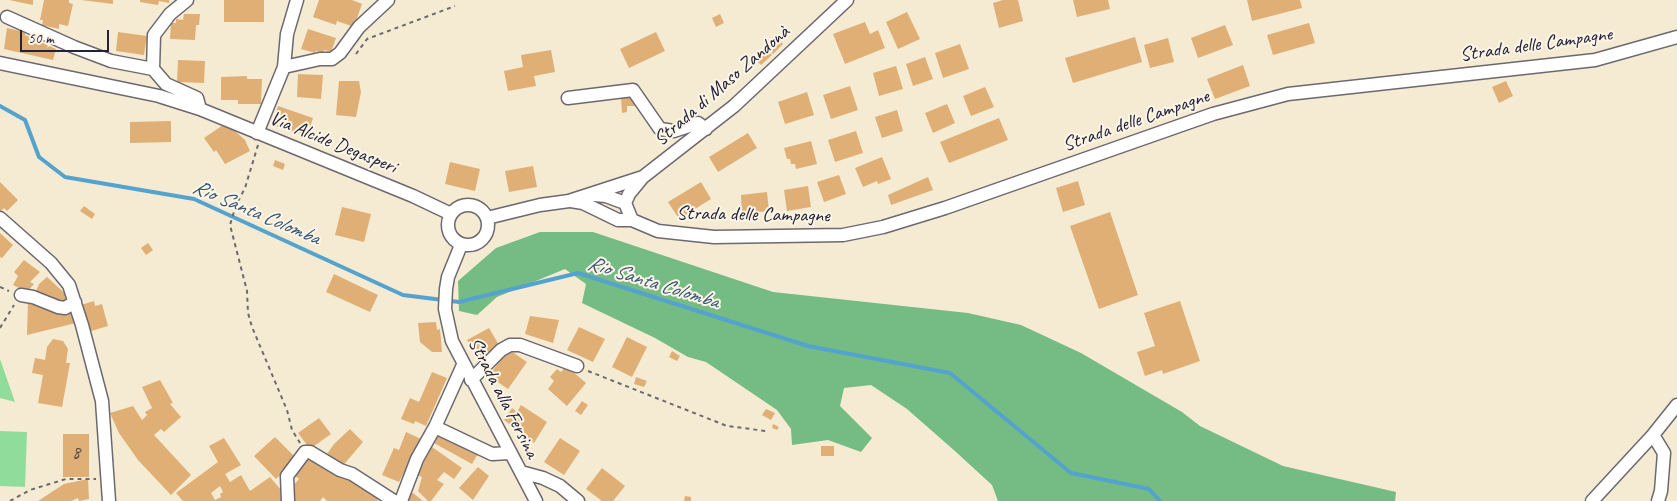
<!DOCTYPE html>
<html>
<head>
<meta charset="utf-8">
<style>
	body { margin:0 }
	#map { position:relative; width:1677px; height:501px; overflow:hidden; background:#f5ebd3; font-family:Caveat,sans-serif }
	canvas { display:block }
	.scale { position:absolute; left:20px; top:30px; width:89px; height:22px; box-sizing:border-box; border:2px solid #22223b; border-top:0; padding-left:6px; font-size:15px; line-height:18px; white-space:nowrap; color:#22223b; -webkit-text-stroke:4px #fcf5e5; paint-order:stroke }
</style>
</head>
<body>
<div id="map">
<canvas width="1677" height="501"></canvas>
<div class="scale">50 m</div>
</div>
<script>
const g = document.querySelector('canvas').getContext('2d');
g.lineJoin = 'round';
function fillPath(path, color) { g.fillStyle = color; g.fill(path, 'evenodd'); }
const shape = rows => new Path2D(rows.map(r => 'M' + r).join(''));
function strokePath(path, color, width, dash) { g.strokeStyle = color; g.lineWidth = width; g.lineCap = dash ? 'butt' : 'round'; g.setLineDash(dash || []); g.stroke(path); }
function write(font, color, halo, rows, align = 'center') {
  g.font = font + ' Caveat,sans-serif'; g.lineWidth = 4; g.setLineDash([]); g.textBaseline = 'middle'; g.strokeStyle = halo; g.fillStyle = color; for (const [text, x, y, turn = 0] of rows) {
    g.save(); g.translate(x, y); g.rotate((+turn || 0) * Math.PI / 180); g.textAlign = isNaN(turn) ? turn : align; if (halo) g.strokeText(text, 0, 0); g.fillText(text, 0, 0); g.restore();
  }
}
fillPath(shape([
	[0,359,15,402,0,398],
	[0,431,27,432,25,487,0,486]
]), '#90dd9b');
fillPath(shape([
	[540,232,593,232,773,292,968,313,1021,325,1081,353,1182,412,1200,426,1283,466,1396,492,1395,501,998,501,992,485,956,452,907,409,871,385,844,388,840,406,872,438,861,452,828,440,792,445,791,429,777,410,706,362,688,357,655,338,582,303,586,284,565,269,497,297,477,315,459,311,458,281,496,248]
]), '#74bc83');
strokePath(shape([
	[0,106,25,120,39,157,65,177,194,199,403,295,459,302,578,273,808,346,950,373,1071,473,1149,489,1160,501]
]), '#54a3ce', 4);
fillPath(shape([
	[9,0,33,0,33,5],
	[44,0,69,0,69,3,73,4,68,26,59,24,59,29,42,25,43,20,40,20],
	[81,0,113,0,113,4],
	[140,0,169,0,169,3,159,1,158,5,140,2],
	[224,0,264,0,264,22,224,22],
	[319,0,352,0,362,4,354,27,337,21,336,25,313,17],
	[1003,0,1018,0,1023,21,999,28,993,3],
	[1073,0,1108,0,1110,9,1077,17],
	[1247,0,1300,0,1302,8,1252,21],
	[907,12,920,39,898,49,886,22],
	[184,14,200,14,199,25,196,25,195,40,170,39,171,23,176,23,176,19,183,20],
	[720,14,724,23,716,27,712,18],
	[865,22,870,34,878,30,885,48,845,64,833,34],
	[1309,23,1315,43,1273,55,1267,35],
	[1225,25,1233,45,1198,58,1191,38],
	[7,28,25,32,25,35,56,49,53,60,4,49],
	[308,29,336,38,331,52,324,50,323,53,316,51,315,53,301,49],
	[118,32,147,36,144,55,116,51],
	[656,32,665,51,629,68,620,49],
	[1135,37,1142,62,1073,83,1065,58],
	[1168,38,1174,62,1150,68,1144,45],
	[778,39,783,44,773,54,768,48],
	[960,44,969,69,943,78,935,53],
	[551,50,555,72,534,76,536,86,508,91,504,71,523,67,521,55],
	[767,50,772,55,761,65,756,60],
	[925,57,933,79,913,86,906,64],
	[178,60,205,61,204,83,177,82],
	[1243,65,1250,86,1215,99,1207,79],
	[896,66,903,89,879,96,873,73],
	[298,74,323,75,321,99,297,97],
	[247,76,247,79,262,79,261,104,238,104,238,100,221,100,221,77],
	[339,81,359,81,361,92,356,117,336,115],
	[1506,81,1513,96,1499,103,1492,87],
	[850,86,858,110,831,119,823,95],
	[985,87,994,107,971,116,963,96],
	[807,92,814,115,785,124,778,102],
	[634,97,635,106,627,106,627,112,622,113,621,98],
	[947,104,955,123,933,133,925,113],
	[278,106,313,118,307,136,272,125],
	[897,110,903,131,882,138,875,117],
	[999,118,1008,140,949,163,940,142],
	[171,121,171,142,130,143,130,122],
	[226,123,245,140,250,151,225,164,216,150,214,152,204,138],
	[856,131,863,153,835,162,828,140],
	[748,133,757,148,718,172,709,157],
	[811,141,817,164,796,169,795,164,791,164,790,159,787,159,784,148],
	[882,157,891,179,878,184,877,181,863,187,855,168],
	[275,160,285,164,283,170,273,166],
	[450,162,480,169,475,191,445,184],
	[533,166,537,187,509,192,505,171],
	[839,175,846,194,824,202,817,182],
	[928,177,933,190,891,205,888,195],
	[1078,181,1085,205,1063,212,1056,188],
	[0,182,18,200,7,211,4,208,0,212],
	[701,182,711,199,679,219,668,202],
	[808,186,811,207,787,211,784,190],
	[767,192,769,211,742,214,741,195],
	[84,206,95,214,92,219,80,211],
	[342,207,371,214,364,242,335,235],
	[1110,212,1138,295,1099,309,1070,226],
	[0,233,13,245,2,258,0,257],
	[148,243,153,250,146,255,141,248],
	[24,260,40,272,30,282,34,284,27,292,13,285,18,276,14,272],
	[334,274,378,295,370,312,326,292],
	[47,277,70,298,63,307,34,296,39,284],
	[28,300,68,308,76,323,27,335],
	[94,301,95,306,102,304,108,326,91,331,90,328,87,328,81,305],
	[1180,301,1200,361,1163,374,1162,370,1145,376,1137,352,1155,346,1144,313],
	[530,316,559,320,553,343,525,334],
	[436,322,437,330,440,329,442,352,432,352,420,342,418,323],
	[579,327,605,339,593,362,567,350],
	[489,328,499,345,492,350,494,354,480,361,467,340],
	[627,337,647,347,632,377,612,367],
	[53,339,63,341,68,349,66,363,70,363,62,407,38,403,43,375,32,373,35,358,45,360,47,347],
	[508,349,527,362,508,389,489,376],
	[672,351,680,356,677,361,669,357],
	[566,366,586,383,567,406,548,389,554,381,550,377,557,369,561,372],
	[432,372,447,378,426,426,415,421,414,424,401,419,410,398,419,402],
	[636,377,647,381,644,387,634,384],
	[160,380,173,403,170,404,181,417,164,432,161,429,154,435,191,475,171,495,138,460,119,433,110,413,133,406,142,420,147,415,145,412,152,408,142,387],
	[582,401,588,405,581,415,575,411],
	[521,405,547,422,534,443,504,420,512,408,517,412],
	[766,409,775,413,771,420,762,415],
	[319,418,331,434,310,449,298,433],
	[773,424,779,427,777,430,772,428],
	[350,429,363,442,341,468,325,457,334,444],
	[406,432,421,439,399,482,382,475,394,448,399,450],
	[63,434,89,434,89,477,63,477],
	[439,435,479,452,472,464,434,443],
	[275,437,297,459,276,479,254,456],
	[224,438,241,465,225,474,230,482,241,475,250,491,270,477,287,497,285,501,183,501,176,493,218,462,209,446],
	[220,486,223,492,220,494,221,497,215,500,211,493],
	[560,438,580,451,564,475,544,462],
	[821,446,834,446,834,456,821,456],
	[432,447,462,468,454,479,444,472,437,480,444,484,431,501,428,501,418,491,422,477,417,475],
	[307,454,381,496,377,501,327,501,323,497,320,501,290,501,291,488,299,479,292,473],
	[478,467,489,476,473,500,459,488],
	[602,468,625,486,613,501,602,501,586,489],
	[88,479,89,499,79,501,78,498,71,501,38,501,64,484],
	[413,493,423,501,407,501,410,494],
	[685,496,691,497,691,501,684,501]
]), '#dfaf75');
const minor = shape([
	[187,0,170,14,154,35,153,69,166,84,197,98,200,109],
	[7,17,74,47,111,61,153,69],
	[0,63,159,96,200,109,413,196,451,214],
	[284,67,320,59,332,59,340,53,359,27,388,0],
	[568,98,633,90,660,129,674,131,698,123,706,129],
	[257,133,284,67,287,34,297,0],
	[594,195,606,196,625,203],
	[571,201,583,203,618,220,632,220],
	[625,203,632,220,658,231,714,237,843,235,883,227,945,208,1213,114,1288,94,1595,60,1677,37],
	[625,203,629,194,643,177,734,106,847,0],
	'448 225a20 20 0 1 1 40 0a20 20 0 1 1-40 0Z',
	[0,218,51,263,69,285,82,325,102,401,109,501],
	[487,218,540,205,569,201,643,177],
	[461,245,448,277,446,289,445,309,452,341,536,501],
	[21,295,33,297,58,307,65,308,75,302],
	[471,380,501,350,510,345,520,345,577,366],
	[435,427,492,454,510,453],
	[1653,435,1664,453,1661,491,1658,501],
	[521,472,543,478,560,486,578,501],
	[288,501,287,476,305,452,310,452,340,470,352,474,394,501],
	[401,501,417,459,435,427,463,365],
	[1592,501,1653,435,1677,405]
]);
strokePath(minor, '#6c6870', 15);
strokePath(shape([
	[356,54,367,39,455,6],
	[258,145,245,188,236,205,230,225,247,291,248,313,252,327,287,410,292,430,300,443],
	[0,287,9,291],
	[0,328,14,305],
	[588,371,727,426,766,431],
	[10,501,30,490,66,479,96,479]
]), '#6c6870', 2, [4, 4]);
strokePath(minor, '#fff', 12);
write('18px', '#51454a', null, [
	["8",76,453]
]);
write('20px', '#22223b', '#fcf5e5', [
	["Strada delle Campagne",1536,45,-8],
	["Strada di Maso Zandonà",722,86,-41],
	["Strada delle Campagne",1136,121,-19],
	["Via Alcide Degasperi",333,143,22],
	["Strada delle Campagne",753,215,1],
	["Strada alla Fersina",503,398,63]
]);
write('italic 21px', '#365676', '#fcf5e5', [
	["Rio Santa Colomba",256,213,23],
	["Rio Santa Colomba",653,283,17]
]);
</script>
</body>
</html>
